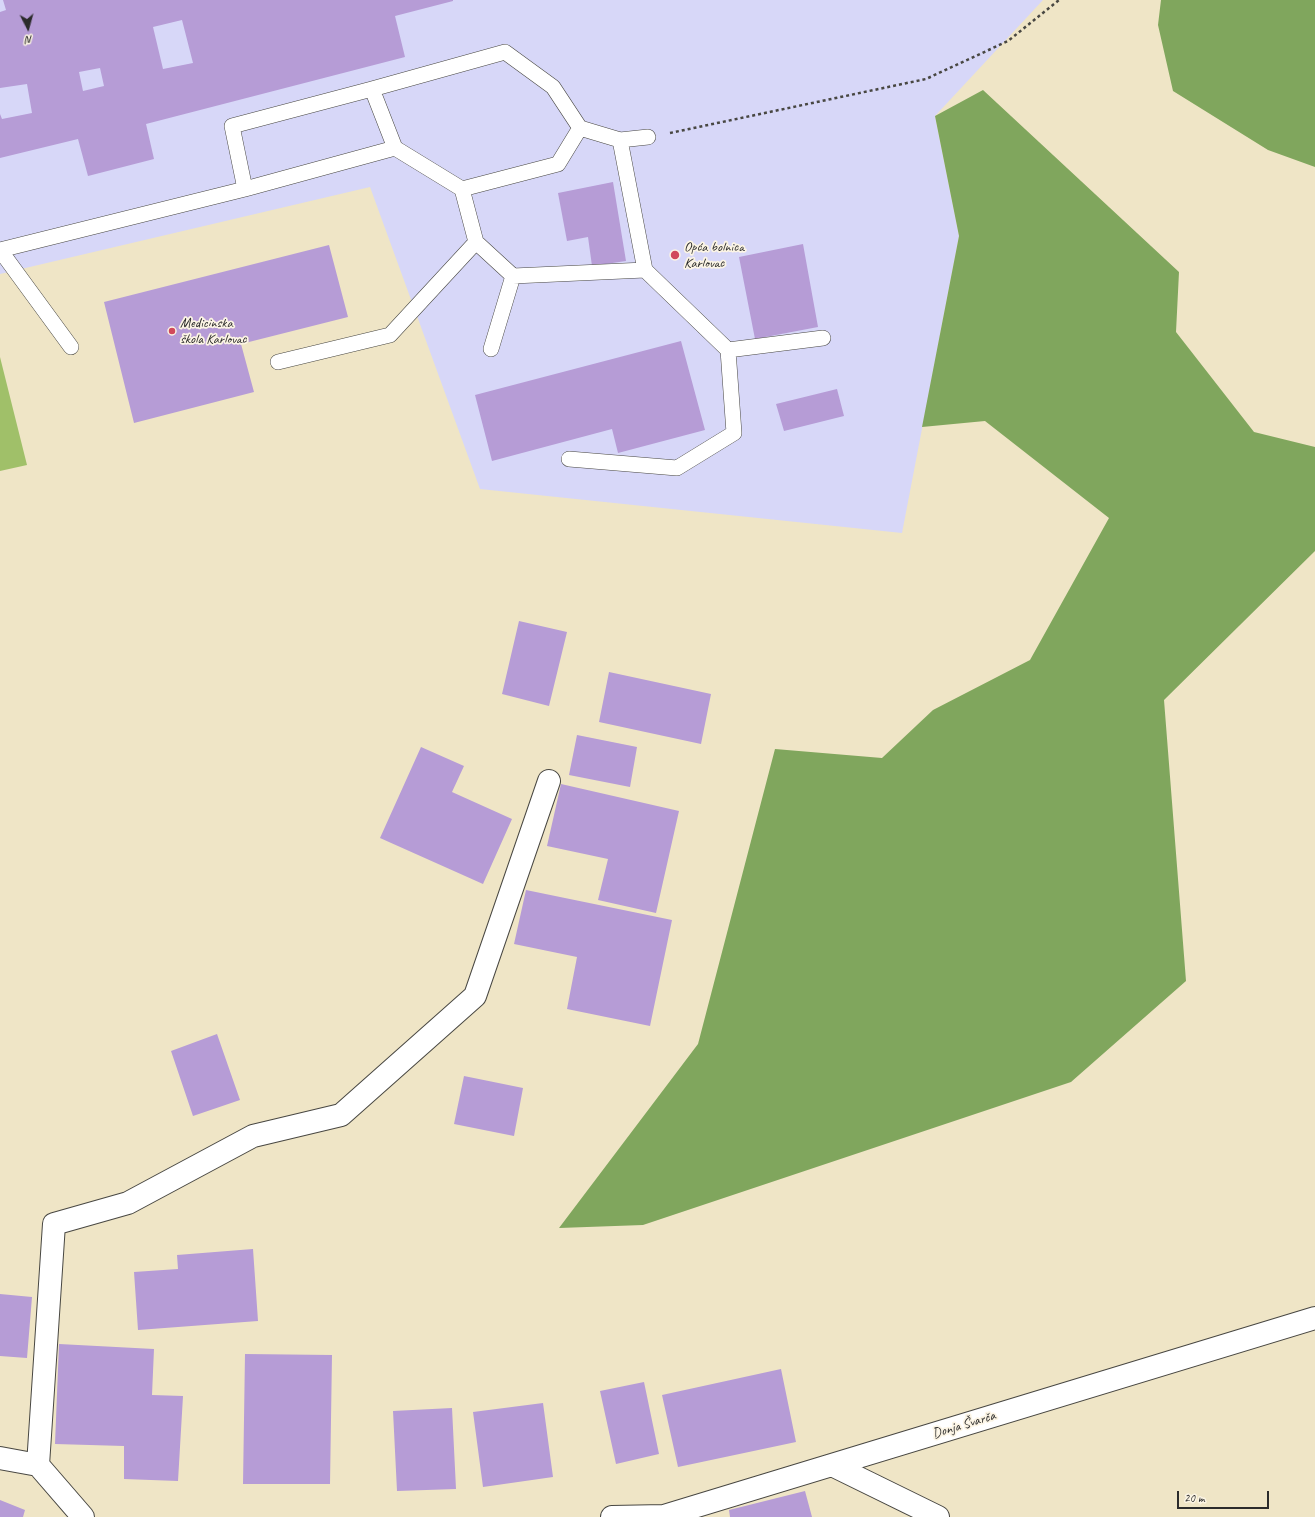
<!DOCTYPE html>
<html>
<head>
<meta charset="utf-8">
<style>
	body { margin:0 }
	#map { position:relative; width:1315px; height:1517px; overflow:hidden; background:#efe5c6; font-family:Caveat,sans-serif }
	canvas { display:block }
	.north { position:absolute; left:8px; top:8px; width:40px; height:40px; -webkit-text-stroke:3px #fcf5e5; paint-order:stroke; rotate:174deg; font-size:11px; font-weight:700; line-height:16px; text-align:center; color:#2b2b2b }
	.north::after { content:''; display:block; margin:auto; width:14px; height:18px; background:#2b2b2b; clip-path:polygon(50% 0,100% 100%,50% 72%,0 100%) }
	.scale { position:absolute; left:1177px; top:1491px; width:92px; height:18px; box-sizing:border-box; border:2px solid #2b2b2b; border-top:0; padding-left:5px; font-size:12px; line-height:14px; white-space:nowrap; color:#2b2b2b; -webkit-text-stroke:3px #fcf5e5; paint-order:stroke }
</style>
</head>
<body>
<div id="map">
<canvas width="1315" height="1517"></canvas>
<div class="north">N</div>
<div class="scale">20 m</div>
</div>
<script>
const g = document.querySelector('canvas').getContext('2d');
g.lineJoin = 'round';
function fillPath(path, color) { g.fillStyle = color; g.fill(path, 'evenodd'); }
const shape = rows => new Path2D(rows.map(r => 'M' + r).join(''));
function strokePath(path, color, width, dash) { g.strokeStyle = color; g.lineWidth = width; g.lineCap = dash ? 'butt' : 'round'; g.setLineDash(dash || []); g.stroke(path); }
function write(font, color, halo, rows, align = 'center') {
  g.font = font + ' Caveat,sans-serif'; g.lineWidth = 3.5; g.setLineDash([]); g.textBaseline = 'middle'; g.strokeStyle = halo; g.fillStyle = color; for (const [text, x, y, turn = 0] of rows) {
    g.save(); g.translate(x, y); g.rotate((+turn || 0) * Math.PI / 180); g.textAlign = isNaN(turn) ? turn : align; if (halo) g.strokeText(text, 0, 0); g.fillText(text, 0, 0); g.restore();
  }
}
fillPath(shape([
	[0,0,1043,0,935,116,959,236,902,533,480,489,370,187,0,274]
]), '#d7d7f8');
fillPath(shape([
	[0,357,27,465,0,471]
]), '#a0c069');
fillPath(shape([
	[1161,0,1315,0,1315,167,1268,150,1173,91,1158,25],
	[983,90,1179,272,1176,332,1254,432,1315,447,1315,551,1164,700,1186,981,1071,1082,643,1225,559,1228,698,1044,775,749,882,758,933,710,1030,660,1109,518,985,421,922,427,959,236,935,116]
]), '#80a65d');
fillPath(shape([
	[3,0,453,0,453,1,395,16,405,57,146,124,154,159,88,176,78,139,0,158,0,114,2,119,32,113,27,84,0,88,0,12,6,10],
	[182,20,193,63,163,69,153,27],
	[100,68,104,86,83,91,79,72],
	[613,182,626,261,592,266,588,237,567,241,558,193],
	[803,244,818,327,755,339,739,257],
	[329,245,348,317,241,344,254,392,134,423,104,302],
	[681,341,705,430,618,453,612,429,492,461,475,395],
	[837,389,844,416,784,431,776,404],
	[519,621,567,632,549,706,502,694],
	[609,672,711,694,701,744,599,722],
	[577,735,637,747,630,787,569,775],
	[421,747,464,766,452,792,512,819,483,884,380,838],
	[561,784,679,811,656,913,598,900,608,859,547,846],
	[526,890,672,920,650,1026,567,1009,577,957,514,944],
	[217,1034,240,1100,193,1116,171,1051],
	[464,1076,523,1088,514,1136,454,1124],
	[253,1249,258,1321,138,1330,134,1272,178,1269,177,1255],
	[0,1294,32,1297,27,1358,0,1356],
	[59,1344,154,1349,152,1395,183,1396,178,1481,124,1479,124,1446,55,1444],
	[245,1354,332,1355,330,1484,243,1484],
	[781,1369,796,1442,678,1467,662,1395],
	[644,1382,659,1454,616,1464,600,1391],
	[543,1403,553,1477,483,1487,473,1412],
	[452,1408,456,1489,397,1491,393,1411],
	[805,1491,812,1517,730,1517,729,1510],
	[0,1500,25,1510,23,1517,0,1517]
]), '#b69cd6');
const service = shape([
	[580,128,558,164,462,189,395,148,372,89,505,52,553,87,580,128,620,140,648,137],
	[620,140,645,270,728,350,823,338],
	[245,189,232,126,372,89],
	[462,189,476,242],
	[0,250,245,189,395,148],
	[0,250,71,347],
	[491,349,513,276,645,270],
	[278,362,390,335,476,242,513,276],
	[569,459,677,468,734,433,728,350]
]);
const minor = shape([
	[0,1458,38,1465,83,1517],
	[38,1465,54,1224,128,1203,253,1136,341,1115,475,996,549,781],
	[832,1465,938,1517],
	[612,1517,664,1516,1315,1318]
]);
strokePath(service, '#484742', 16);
strokePath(minor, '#484742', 24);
strokePath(shape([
	[670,133,926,79,1008,41,1059,0]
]), '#484742', 2.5, [3, 3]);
strokePath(service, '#fff', 15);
strokePath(minor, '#fff', 22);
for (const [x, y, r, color] of [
	[675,255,5,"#d1495b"],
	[172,331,4,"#d1495b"]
]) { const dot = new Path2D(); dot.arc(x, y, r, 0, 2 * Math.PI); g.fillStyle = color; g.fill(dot); strokePath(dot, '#fcf5e5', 1.5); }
write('14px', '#2b2b2b', '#fcf5e5', [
	["Opća bolnica",684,247],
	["Karlovac",684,263],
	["Medicinska",180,323],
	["škola Karlovac",180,339]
], 'left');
write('14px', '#2b2b2b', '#fcf5e5', [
	["Donja Švarča",964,1425,-17]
]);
</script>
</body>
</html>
